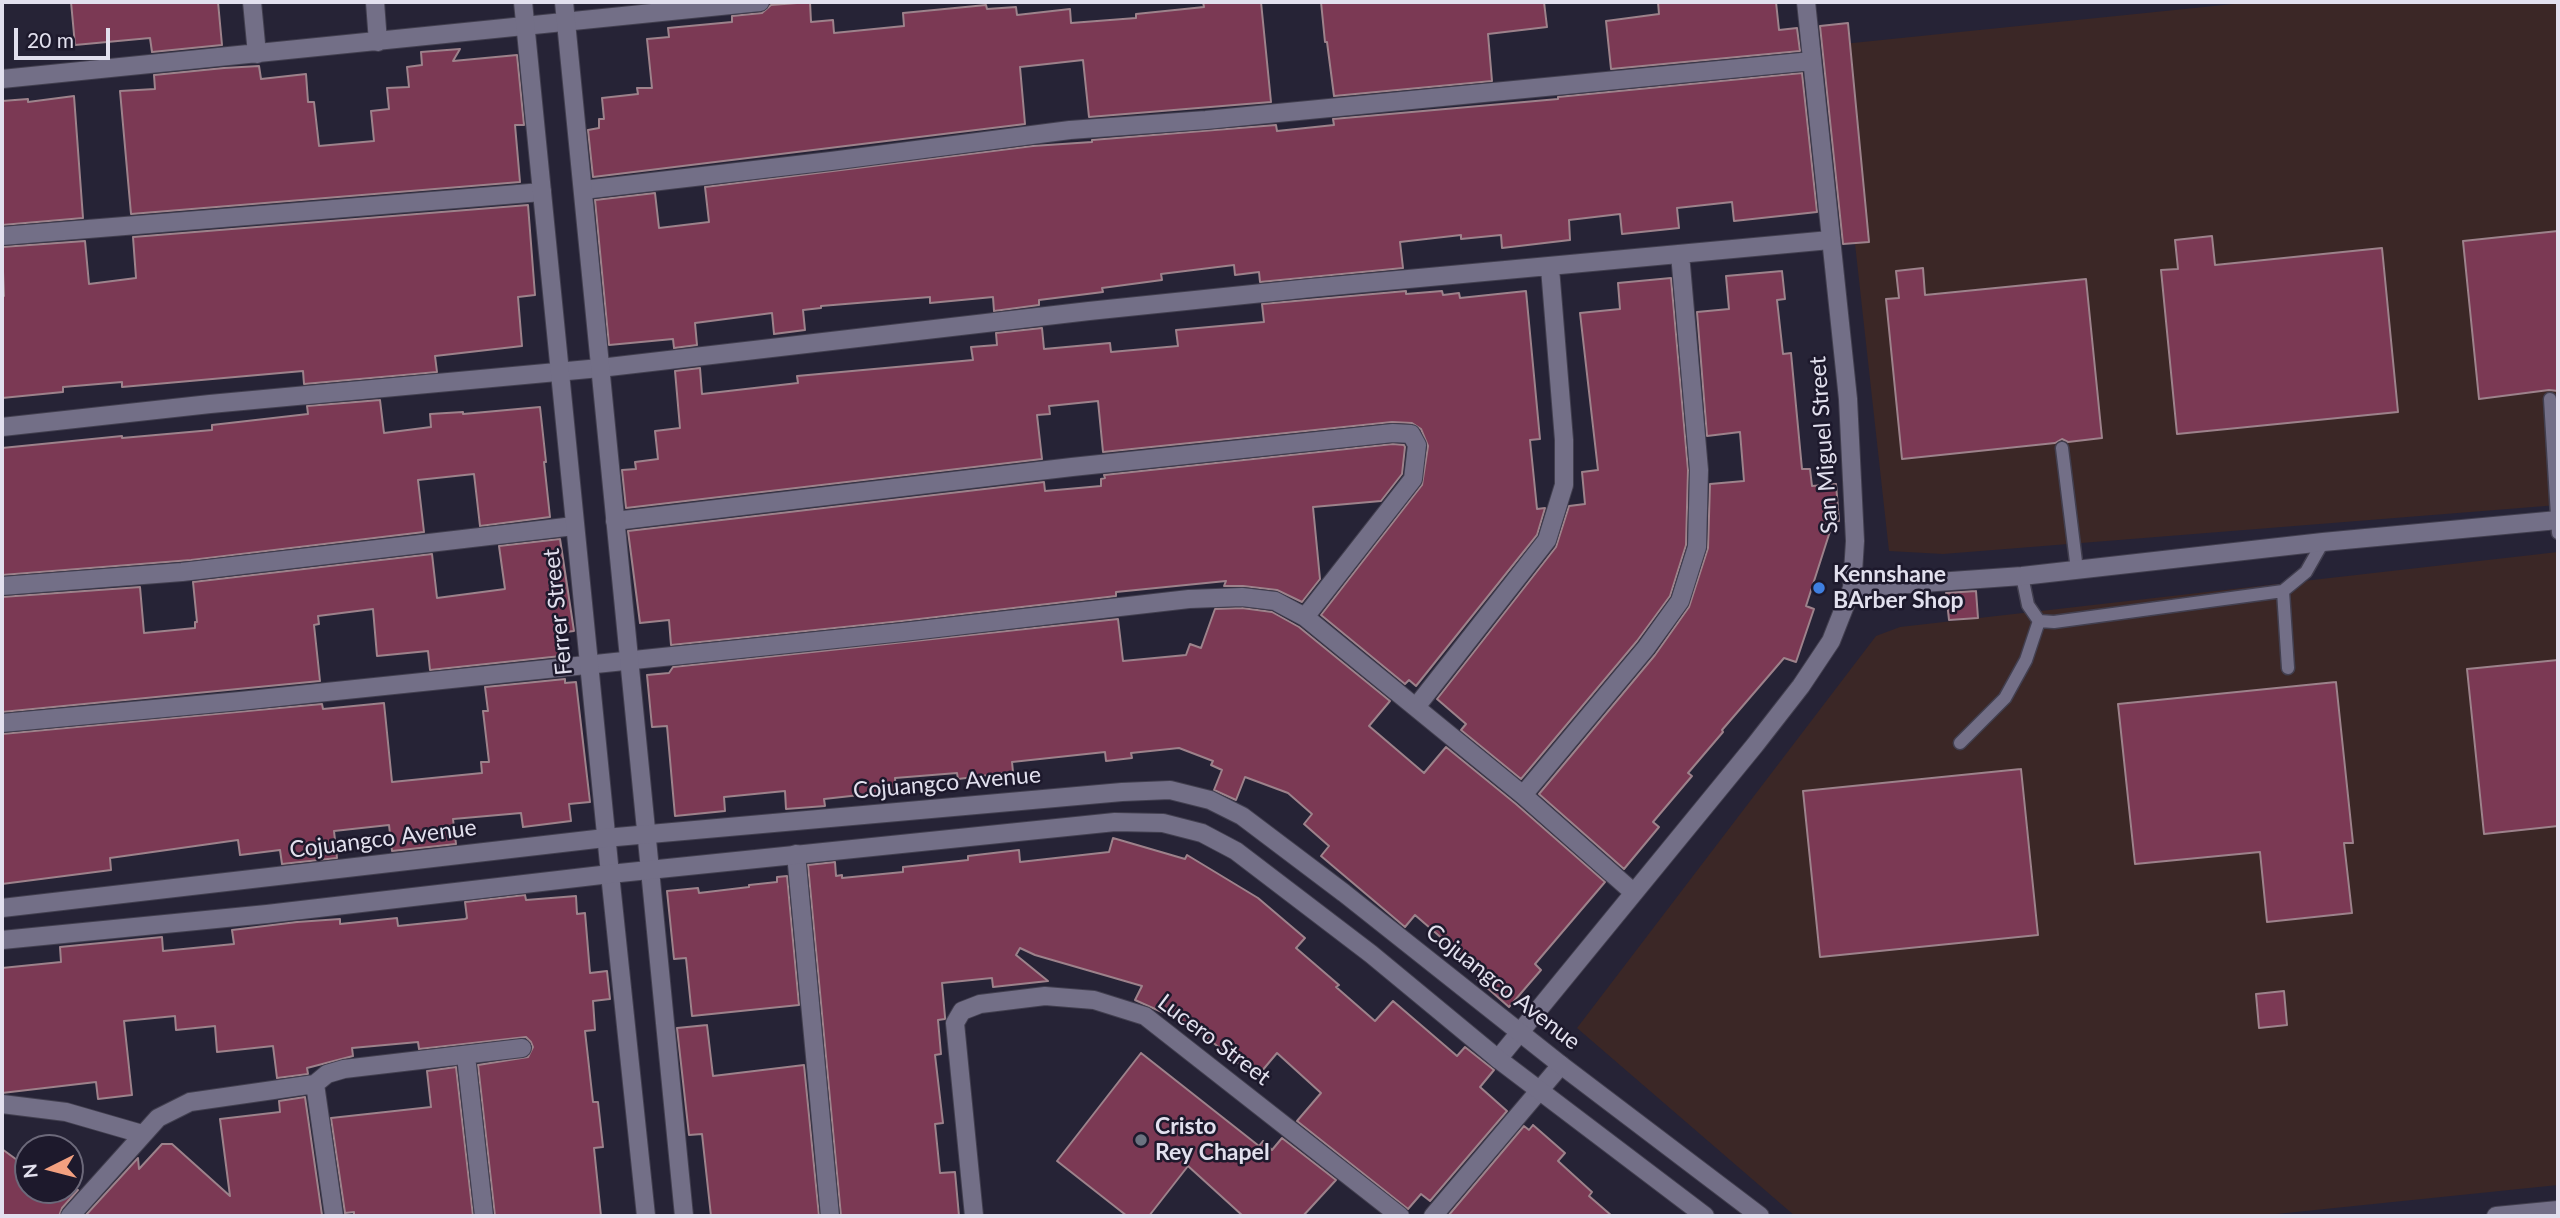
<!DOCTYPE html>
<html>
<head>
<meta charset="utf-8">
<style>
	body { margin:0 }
	#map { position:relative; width:2560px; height:1218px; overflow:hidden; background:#262336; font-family:Lato,sans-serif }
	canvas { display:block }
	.frame { position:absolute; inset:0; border:4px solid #e2e0ee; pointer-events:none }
	.north { position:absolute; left:14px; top:1134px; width:70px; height:70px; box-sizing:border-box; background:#1d192c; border:2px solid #6c697a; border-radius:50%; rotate:264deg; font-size:19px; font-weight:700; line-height:28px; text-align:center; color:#e2e0ee }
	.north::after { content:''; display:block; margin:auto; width:24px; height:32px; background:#f2a080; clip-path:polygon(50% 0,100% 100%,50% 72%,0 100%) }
	.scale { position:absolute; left:14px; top:28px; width:96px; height:32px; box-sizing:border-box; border:4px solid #e2e0ee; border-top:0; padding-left:9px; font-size:21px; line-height:24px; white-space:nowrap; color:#e2e0ee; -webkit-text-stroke:5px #1d192c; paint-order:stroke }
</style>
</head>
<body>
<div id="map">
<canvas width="2560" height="1218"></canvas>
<div class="frame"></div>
<div class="north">N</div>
<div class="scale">20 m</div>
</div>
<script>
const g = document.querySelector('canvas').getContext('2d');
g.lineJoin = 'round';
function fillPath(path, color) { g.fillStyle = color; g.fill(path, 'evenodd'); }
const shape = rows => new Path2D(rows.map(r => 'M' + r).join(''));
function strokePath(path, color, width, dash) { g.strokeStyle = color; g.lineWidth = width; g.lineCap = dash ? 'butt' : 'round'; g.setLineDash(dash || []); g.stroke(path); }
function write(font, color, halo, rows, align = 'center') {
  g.font = font + ' Lato,sans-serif'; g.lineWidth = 5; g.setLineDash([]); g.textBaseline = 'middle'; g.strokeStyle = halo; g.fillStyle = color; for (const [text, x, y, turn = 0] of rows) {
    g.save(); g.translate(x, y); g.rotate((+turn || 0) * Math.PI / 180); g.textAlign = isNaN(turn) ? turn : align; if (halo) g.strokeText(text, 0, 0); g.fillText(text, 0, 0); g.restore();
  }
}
fillPath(shape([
	[2253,2,2558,2,2558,505,1943,554,1889,551,1833,45],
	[2558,552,2558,1185,2257,1216,1795,1216,1577,1028,1876,636,1900,627]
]), '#3b2726');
const building = shape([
	[71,2,218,2,222,45,152,52,150,38,75,45,71,2],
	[810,2,811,22,833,20,834,33,904,26,903,13,986,5,987,9,1016,7,1017,15,1070,9,1071,23,1136,18,1136,14,1204,7,1203,2,1261,2,1271,102,1089,117,1083,60,1020,67,1025,124,593,177,588,130,599,128,599,119,604,119,602,98,638,94,637,88,652,88,647,39,669,37,668,28,732,22,732,16,762,13,771,5,810,2],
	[1321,2,1544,2,1547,27,1488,34,1492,81,1334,96,1327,42,1325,42,1321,2],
	[1658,2,1776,2,1779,30,1797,28,1800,51,1611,69,1606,21,1659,14,1658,2],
	[1848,23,1869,242,1843,244,1820,26,1848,23],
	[460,49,453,61,517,55,524,125,515,125,520,182,131,214,120,91,155,89,154,75,224,68,259,66,261,79,306,74,308,102,314,102,319,146,374,141,371,111,389,109,387,88,409,87,407,67,422,65,421,52,460,49],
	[1802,73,1817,212,1734,221,1732,202,1677,208,1679,228,1622,234,1620,214,1569,220,1570,240,1502,248,1501,235,1461,239,1461,235,1400,242,1403,268,1260,282,1259,272,1235,275,1234,265,1161,274,1162,280,1102,288,1103,292,1039,300,1039,305,994,311,993,297,930,303,930,297,821,306,821,308,803,310,805,330,774,334,772,313,695,323,697,345,674,348,673,339,609,345,595,200,655,193,659,228,709,222,705,187,1033,146,1092,142,1092,140,1276,125,1277,131,1334,125,1333,119,1558,99,1558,97,1802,73],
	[74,96,83,218,2,225,2,101,28,99,28,102,74,96],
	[528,205,535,295,518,297,522,346,435,356,437,372,304,384,303,371,122,387,122,382,63,387,63,392,2,398,2,296,4,296,2,247,85,241,89,284,136,278,133,237,528,205],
	[2558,231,2558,391,2549,390,2479,399,2463,241,2558,231],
	[2212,236,2215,265,2382,248,2398,412,2177,434,2161,270,2178,269,2175,240,2212,236],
	[1923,268,1925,295,2086,279,2102,438,2068,442,2062,439,2055,443,1902,459,1886,299,1899,298,1896,271,1923,268],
	[1782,271,1785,299,1777,300,1783,354,1791,353,1802,469,1810,469,1812,486,1836,484,1839,521,1833,522,1806,606,1814,609,1796,662,1784,658,1722,730,1723,732,1688,773,1692,776,1653,822,1659,827,1624,869,1539,794,1655,655,1689,607,1708,548,1710,484,1744,481,1740,432,1707,436,1697,312,1729,309,1726,276,1782,271],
	[1671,278,1688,470,1686,545,1670,596,1637,641,1521,779,1461,730,1466,724,1437,699,1556,547,1569,506,1585,504,1582,472,1598,470,1580,313,1620,309,1618,283,1671,278],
	[1406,291,1406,294,1442,291,1443,295,1459,293,1460,298,1526,291,1540,439,1530,440,1537,509,1545,508,1537,535,1416,686,1409,680,1405,684,1321,615,1422,485,1428,446,1421,429,1412,423,1392,422,1103,452,1098,401,1049,406,1050,414,1037,415,1042,459,626,508,622,470,636,469,635,462,658,459,655,431,680,428,675,371,700,368,702,394,798,383,797,376,973,360,971,347,997,345,996,333,1042,328,1044,349,1110,343,1111,352,1178,346,1176,330,1264,322,1262,304,1406,291],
	[380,400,384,433,431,427,430,414,463,412,463,414,540,407,546,462,544,462,550,517,480,526,474,474,418,480,424,532,191,560,2,575,2,448,122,436,122,438,212,430,212,425,308,414,307,406,380,400],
	[1393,444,1404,445,1405,447,1402,474,1381,501,1313,507,1320,579,1302,602,1277,590,1243,586,1224,586,1226,581,1116,592,1116,596,902,621,671,645,669,620,640,623,628,531,1044,482,1045,491,1101,486,1101,479,1105,478,1104,475,1393,444],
	[560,539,574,631,558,633,561,656,430,670,428,651,377,656,373,609,318,616,319,624,314,625,320,681,2,712,2,597,140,587,144,633,195,628,195,622,197,622,193,582,432,554,437,598,505,589,499,546,560,539],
	[1976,591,1978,618,1949,620,1946,593,1976,591],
	[1242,608,1272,612,1299,627,1390,701,1369,726,1424,773,1446,747,1516,804,1605,882,1535,964,1541,970,1509,1007,1477,979,1482,973,1415,915,1405,927,1321,856,1329,846,1304,824,1312,814,1288,793,1245,777,1236,800,1214,790,1222,770,1211,765,1213,761,1179,748,1131,753,1132,758,1106,761,1105,752,1012,762,1013,772,958,779,957,773,895,778,896,791,824,799,825,806,786,809,785,791,724,797,725,811,675,816,667,726,652,727,647,675,669,673,673,667,1118,619,1123,661,1186,655,1190,644,1201,648,1215,609,1242,608],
	[2558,660,2558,826,2484,834,2467,669,2558,660],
	[565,679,565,683,576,682,590,802,569,804,571,821,523,827,521,813,453,819,456,844,392,851,389,825,334,831,337,858,282,864,280,850,240,855,238,840,110,858,111,870,2,884,2,734,322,704,323,709,384,703,392,782,482,773,481,762,489,762,483,711,488,711,485,687,565,679],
	[2336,682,2353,843,2344,843,2352,913,2267,922,2260,852,2135,864,2118,704,2336,682],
	[2021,769,2038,935,1820,957,1803,791,2021,769],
	[1113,838,1185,859,1187,855,1258,898,1305,938,1296,948,1339,985,1336,987,1375,1021,1393,1001,1457,1056,1465,1047,1494,1070,1480,1087,1507,1111,1430,1201,1421,1194,1408,1209,1297,1121,1321,1093,1277,1053,1256,1078,1193,1026,1135,1000,1142,986,1035,955,1020,948,1016,955,1048,981,993,987,992,978,942,983,945,1017,945,1019,938,1020,941,1054,935,1055,943,1123,935,1124,940,1173,955,1172,959,1216,841,1216,808,865,835,862,836,876,842,875,842,878,903,872,903,867,968,860,968,856,1019,850,1020,862,1109,852,1113,838],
	[787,876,799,1005,692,1016,686,958,674,959,667,891,698,888,699,893,749,887,749,885,777,882,777,877,787,876],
	[525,895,526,900,576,896,577,914,585,913,590,973,607,971,610,999,593,1001,595,1030,585,1031,593,1102,598,1102,603,1147,594,1148,601,1216,495,1216,478,1065,528,1057,533,1047,531,1042,526,1037,419,1049,418,1042,352,1048,353,1056,307,1068,308,1074,277,1078,273,1046,217,1052,215,1026,176,1030,175,1016,124,1021,132,1095,98,1099,96,1082,2,1093,2,968,61,962,60,947,80,945,162,937,163,951,234,944,232,930,297,922,340,919,340,924,397,918,398,926,465,919,467,918,465,902,525,895],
	[2284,991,2287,1025,2259,1028,2256,994,2284,991],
	[707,1025,713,1076,804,1065,819,1216,711,1216,702,1134,689,1135,677,1028,707,1025],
	[1141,1053,1259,1146,1263,1141,1272,1150,1282,1138,1336,1180,1303,1216,1243,1216,1188,1166,1149,1216,1127,1216,1057,1161,1141,1053],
	[456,1067,473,1216,354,1216,354,1212,345,1213,331,1118,431,1107,427,1071,456,1067],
	[305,1097,322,1215,85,1216,138,1158,139,1169,162,1144,172,1144,230,1196,220,1119,280,1112,279,1101,305,1097],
	[1533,1125,1565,1153,1558,1161,1592,1192,1589,1196,1612,1216,1448,1216,1524,1126,1529,1130,1533,1125],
	[2,1149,28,1168,28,1190,78,1190,62,1208,59,1216,2,1216,2,1149]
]);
fillPath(building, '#7b3954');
strokePath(building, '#9d828b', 2);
const service = shape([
	[2550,399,2558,533],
	[2062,448,2077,570],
	[2022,576,2028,605,2039,621,2054,622,2283,591,2306,572,2323,542],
	[2283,591,2288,668],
	[1960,743,2005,698,2026,660,2039,621]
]);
const minor = shape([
	[252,2,257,54],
	[375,2,378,42],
	[2,79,760,2],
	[583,190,831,161,1070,130,1206,120,1812,61],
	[2,236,542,192],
	[2,427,210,404,600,368,1089,311,1311,288,1830,240],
	[615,521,1072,467,1393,433,1411,434,1417,445,1413,479,1305,617],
	[2,586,182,572,574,526],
	[1852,588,2022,576,2323,542,2558,520],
	[1416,707,1547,540,1564,485,1564,440,1550,268],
	[2,723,240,701,903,632,1189,599,1242,597,1275,601,1305,617,1523,795,1633,892],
	[1523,795,1646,648,1680,601,1697,547,1699,470,1680,254],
	[796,854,830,1216],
	[650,870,684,1216],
	[610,874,646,1216],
	[466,1056,484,1216],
	[1498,1059,1755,745,1801,686,1831,641,1852,588,1855,541,1848,399,1806,2],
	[315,1084,327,1074,344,1069,522,1048],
	[2,1104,66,1112,142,1134],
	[70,1216,158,1118,190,1102,315,1084,334,1216],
	[974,1216,955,1023,962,1011,980,1004,1045,996,1094,1000,1145,1016,1400,1216],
	[1433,1216,1561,1065]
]);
const tertiary = shape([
	[523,2,610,874],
	[564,2,650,870]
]);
const secondary = shape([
	[2,908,605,838,1122,792,1170,790,1210,800,1242,816,1344,893,1561,1065,1760,1216],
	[2,940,267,914,610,874,1115,822,1163,823,1202,833,1236,851,1371,954,1498,1059,1705,1216],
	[2496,1216,2558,1210]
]);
strokePath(service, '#423f4f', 15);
strokePath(minor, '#423f4f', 20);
strokePath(tertiary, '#423f4f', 20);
strokePath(secondary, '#423f4f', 20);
strokePath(service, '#736f87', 12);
strokePath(minor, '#736f87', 18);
strokePath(tertiary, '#736f87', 18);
strokePath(secondary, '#736f87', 18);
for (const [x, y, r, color] of [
	[1819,588,7,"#3f7fe0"],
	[1141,1140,7,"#6b7280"]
]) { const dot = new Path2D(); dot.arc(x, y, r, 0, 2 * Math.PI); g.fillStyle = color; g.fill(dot); strokePath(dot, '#1d192c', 2.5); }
write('23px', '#e2e0ee', '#1d192c', [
	["San Miguel Street",1824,445,-94],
	["Ferrer Street",558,612,-96],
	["Cojuangco Avenue",947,783,-5],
	["Cojuangco Avenue",383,839,-7],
	["Cojuangco Avenue",1503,987,38],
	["Lucero Street",1214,1040,37]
]);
write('bold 23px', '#e2e0ee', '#1d192c', [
	["Kennshane",1833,575],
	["BArber Shop",1833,601],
	["Cristo",1155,1127],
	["Rey Chapel",1155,1153]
], 'left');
</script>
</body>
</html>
